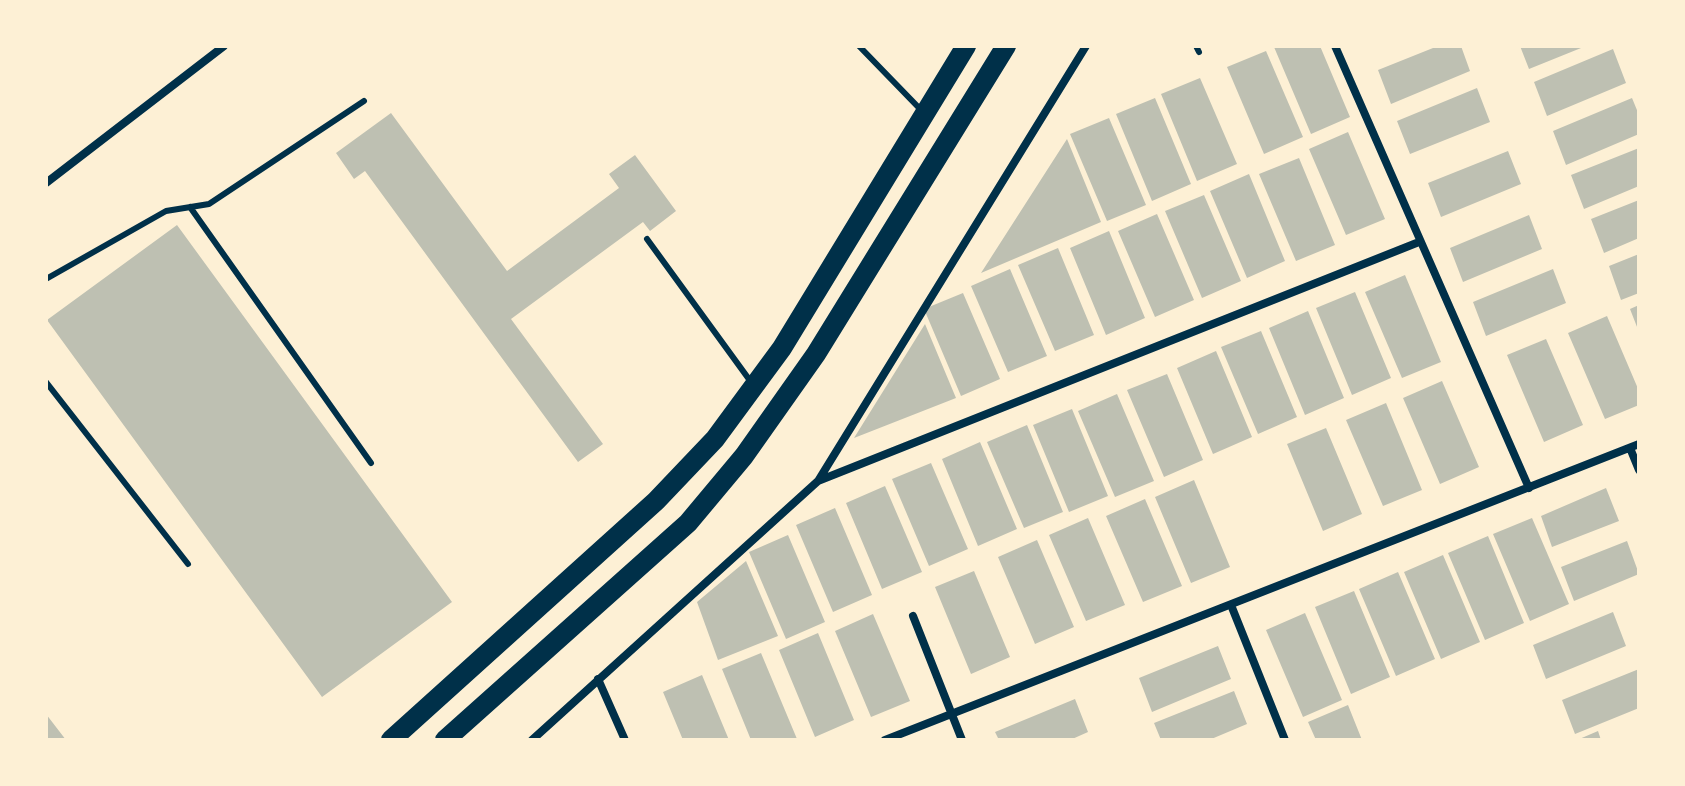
<!DOCTYPE html>
<html>
<head>
<meta charset="utf-8">
<style>
	body { margin:0 }
	#map { position:relative; width:1685px; height:786px; overflow:hidden; background:#fdf0d5; font-family:Overpass,sans-serif }
	canvas { display:block }
	.frame { position:absolute; inset:0; border:48px solid #fdf0d5; pointer-events:none }
</style>
</head>
<body>
<div id="map">
<canvas width="1685" height="786"></canvas>
<div class="frame"></div>
</div>
<script>
const g = document.querySelector('canvas').getContext('2d');
g.lineJoin = 'round';
function fillPath(path, color) { g.fillStyle = color; g.fill(path, 'evenodd'); }
const shape = rows => new Path2D(rows.map(r => 'M' + r).join(''));
function strokePath(path, color, width, dash) { g.strokeStyle = color; g.lineWidth = width; g.lineCap = dash ? 'butt' : 'round'; g.setLineDash(dash || []); g.stroke(path); }
fillPath(shape([
	[1320,46,1350,117,1311,134,1274,47],
	[1438,46,1461,46,1470,71,1391,104,1378,70],
	[1520,46,1586,46,1529,69],
	[1613,49,1626,83,1547,116,1534,82],
	[1266,51,1303,137,1264,154,1227,67],
	[1200,78,1237,164,1197,181,1161,94],
	[1477,88,1490,122,1410,154,1397,121],
	[1155,98,1191,184,1152,201,1116,114],
	[1632,98,1639,115,1639,134,1566,165,1553,131],
	[391,113,507,271,619,188,609,174,635,155,676,211,650,231,643,222,511,319,603,444,578,462,365,171,354,179,336,153],
	[1109,118,1146,205,1107,221,1070,134],
	[1348,132,1385,219,1346,235,1309,149],
	[1067,139,1101,222,981,273],
	[1639,148,1639,186,1584,209,1571,175],
	[1508,151,1521,184,1441,217,1428,183],
	[1299,158,1335,245,1296,261,1259,174],
	[1249,174,1285,261,1247,278,1210,191],
	[1204,195,1241,281,1202,298,1165,211],
	[1639,200,1639,238,1604,253,1591,219],
	[1157,214,1194,300,1155,317,1118,231],
	[1529,215,1542,249,1463,282,1450,248],
	[177,225,452,602,322,697,47,320],
	[1109,231,1145,318,1106,335,1070,248],
	[1058,248,1094,335,1055,351,1018,265],
	[1639,254,1639,293,1621,300,1609,266],
	[1010,269,1047,356,1008,372,971,286],
	[1553,269,1566,303,1486,336,1473,302],
	[1405,275,1441,362,1402,378,1365,292],
	[1355,292,1391,378,1352,395,1316,308],
	[963,293,1000,379,961,396,924,309],
	[1639,305,1639,332,1630,309],
	[1308,311,1344,398,1305,415,1269,328],
	[1607,316,1639,391,1639,405,1605,419,1568,333],
	[925,324,956,398,854,438],
	[1261,331,1297,417,1258,434,1221,347],
	[1546,339,1583,425,1544,442,1507,355],
	[1216,351,1252,437,1213,454,1177,368],
	[1167,374,1203,460,1164,477,1127,390],
	[1442,381,1479,467,1440,484,1403,398],
	[1117,394,1154,481,1115,497,1078,411],
	[1386,403,1422,490,1383,506,1346,420],
	[1072,409,1108,496,1069,512,1033,425],
	[1027,425,1063,512,1024,528,987,442],
	[1326,428,1362,514,1323,531,1287,444],
	[980,442,1017,529,978,546,942,459],
	[931,463,968,549,929,566,892,479],
	[1194,480,1230,567,1191,583,1155,497],
	[885,486,922,572,882,589,846,503],
	[1606,488,1619,521,1552,547,1541,516],
	[1145,499,1182,586,1143,602,1106,516],
	[835,508,872,595,833,612,796,525],
	[1088,518,1125,605,1086,621,1049,535],
	[1532,518,1569,604,1530,621,1493,534],
	[788,535,825,622,786,639,749,552],
	[1488,536,1524,623,1485,640,1448,553],
	[1037,540,1074,627,1035,644,998,557],
	[1627,541,1639,574,1574,601,1561,567],
	[1443,555,1480,642,1441,659,1404,572],
	[746,561,778,636,718,660,697,602],
	[974,571,1010,657,971,674,935,587],
	[1398,572,1435,659,1396,676,1359,589],
	[1354,591,1390,677,1351,694,1315,607],
	[1613,612,1626,646,1546,679,1533,645],
	[1305,613,1342,700,1303,717,1266,630],
	[873,614,910,701,871,717,835,631],
	[818,633,854,720,815,737,779,650],
	[1218,646,1231,679,1152,712,1139,678],
	[761,653,797,739,796,740,751,740,722,669],
	[1639,669,1639,708,1575,734,1562,700],
	[702,675,729,740,683,740,663,692],
	[1234,691,1247,724,1209,740,1161,740,1154,723],
	[1075,699,1088,732,1070,740,999,740,995,732],
	[1348,705,1362,740,1316,740,1308,722],
	[46,714,66,740,46,740],
	[1598,731,1601,740,1577,740]
]), '#bec0b2');
strokePath(shape([
	[859,46,923,112],
	[1196,46,1199,52],
	[190,207,371,463],
	[647,239,751,382],
	[46,279,166,211,209,204,364,101],
	[46,382,188,564]
]), '#003049', 6);
strokePath(shape([
	[1335,46,1529,488],
	[46,183,224,46],
	[1630,448,1639,470],
	[818,481,1419,242],
	[1231,605,1285,740],
	[913,616,962,740],
	[598,679,625,740],
	[532,740,818,481,1086,46],
	[885,740,1639,444]
]), '#003049', 8);
strokePath(shape([
	[391,740,656,501,715,439,782,348,966,46],
	[445,740,688,523,744,456,816,354,1006,46]
]), '#003049', 20);
</script>
</body>
</html>
